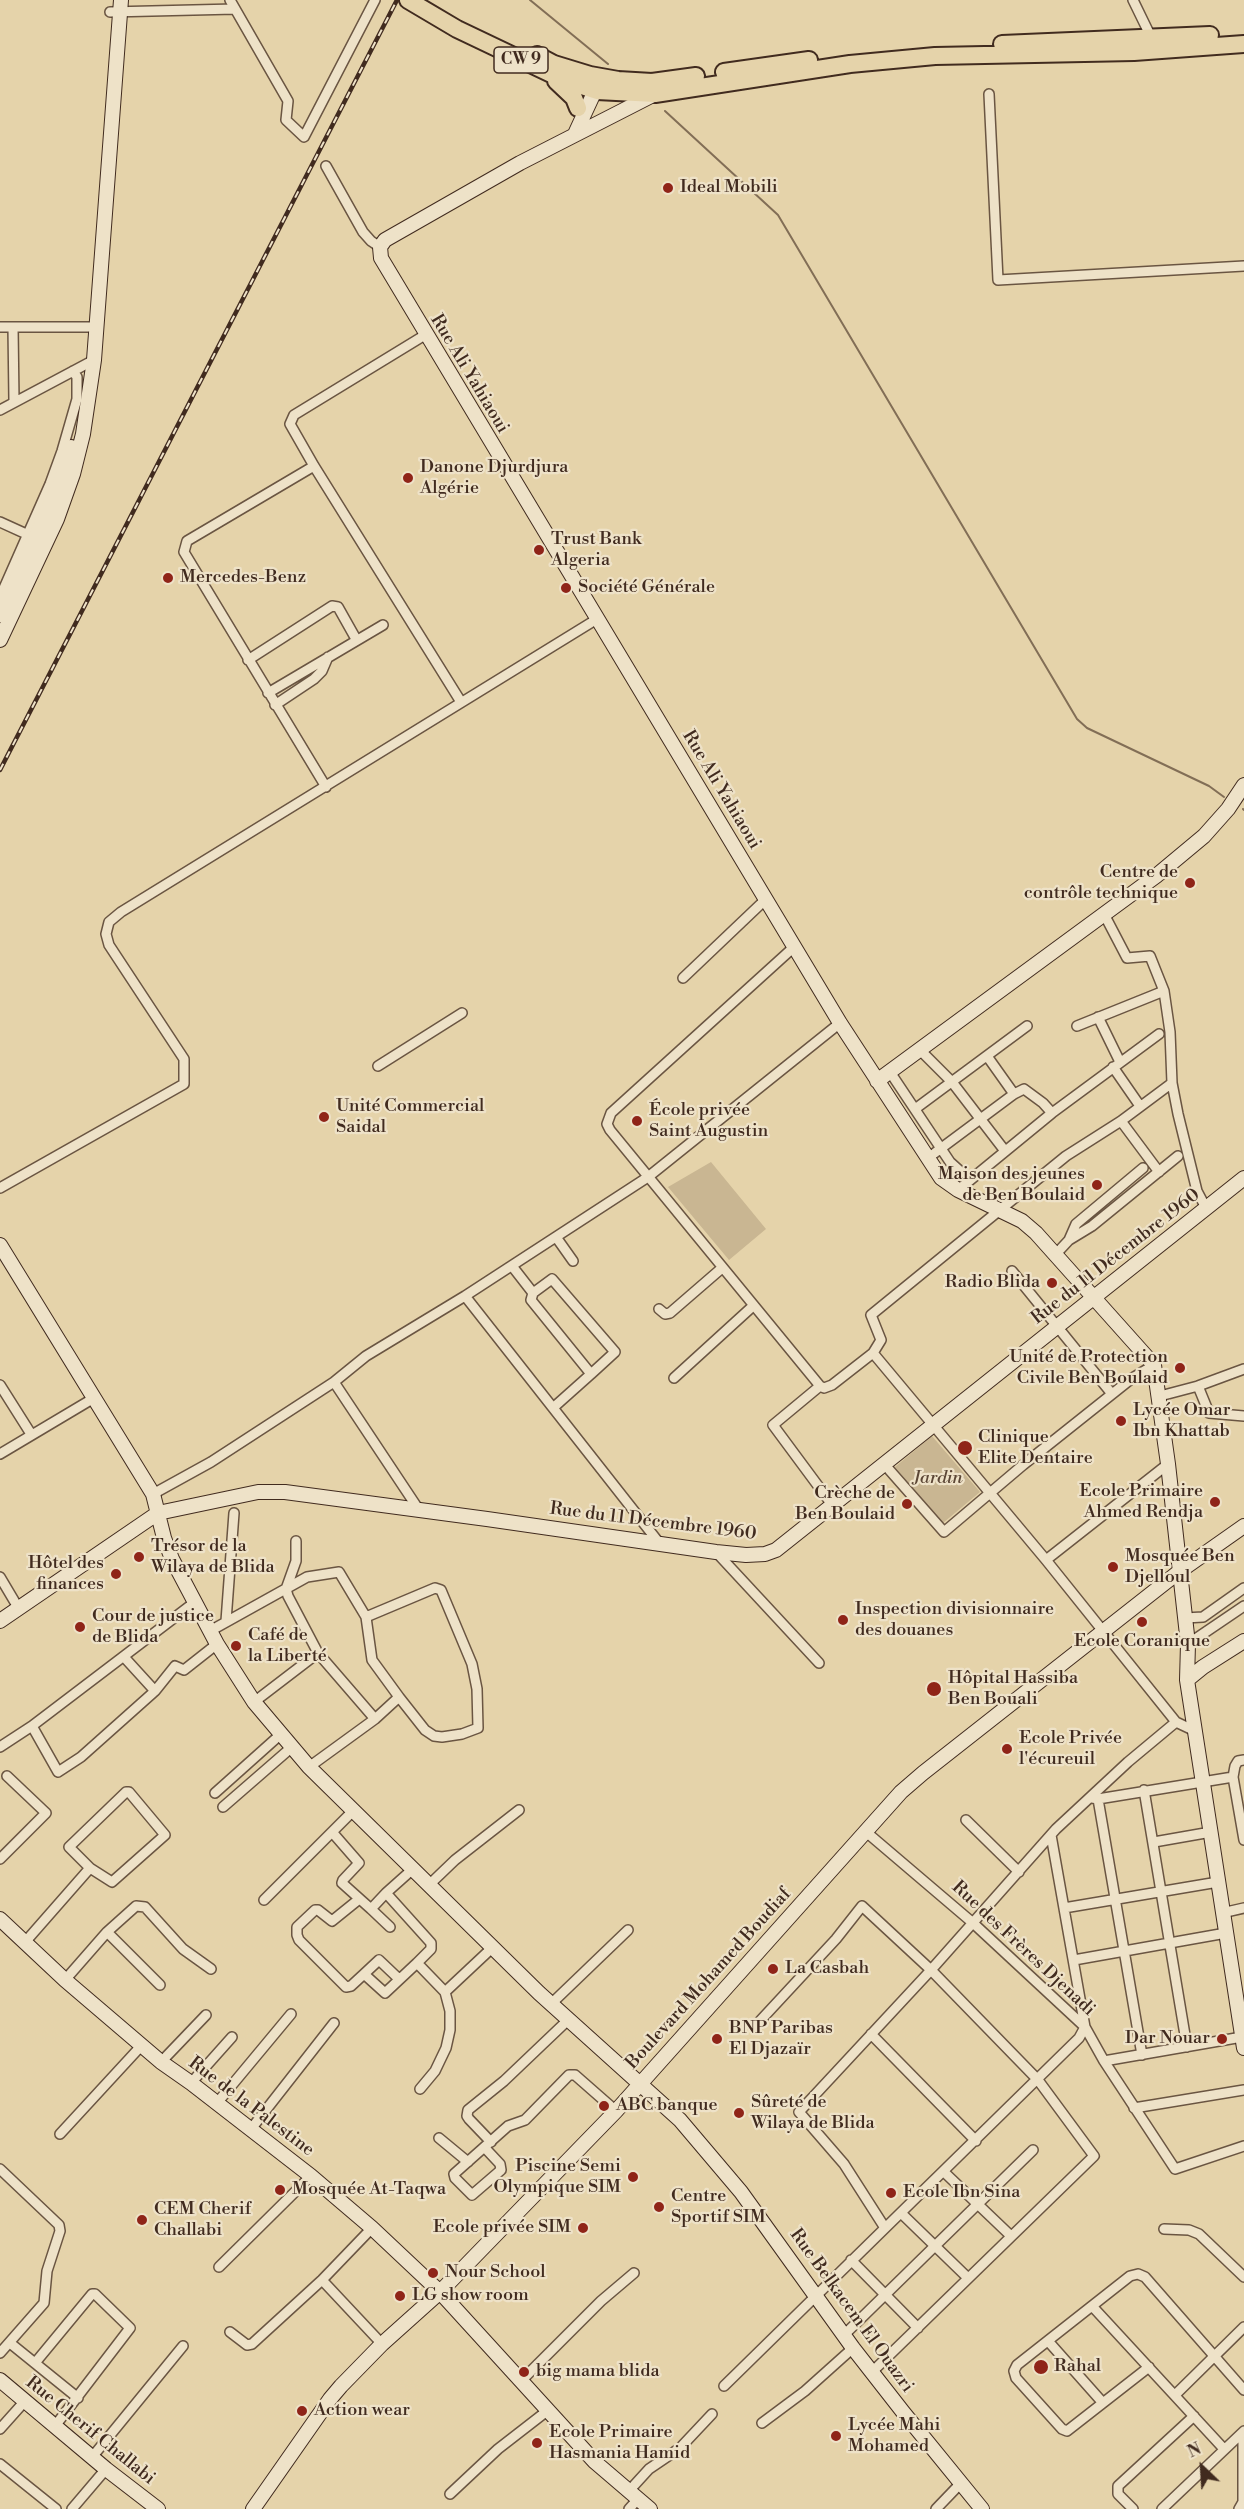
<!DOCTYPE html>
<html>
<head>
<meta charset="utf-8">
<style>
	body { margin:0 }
	#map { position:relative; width:1244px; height:2509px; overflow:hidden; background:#e5d3aa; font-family:"Libre Bodoni",serif }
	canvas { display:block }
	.north { position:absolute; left:1172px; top:2437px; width:60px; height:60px; -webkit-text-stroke:4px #eee2c8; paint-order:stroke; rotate:335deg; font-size:16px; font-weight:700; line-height:24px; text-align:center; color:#412b1f }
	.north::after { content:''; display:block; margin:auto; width:21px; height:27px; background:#412b1f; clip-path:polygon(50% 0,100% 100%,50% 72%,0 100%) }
</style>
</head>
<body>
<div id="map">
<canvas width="1244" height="2509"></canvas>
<div class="north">N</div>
</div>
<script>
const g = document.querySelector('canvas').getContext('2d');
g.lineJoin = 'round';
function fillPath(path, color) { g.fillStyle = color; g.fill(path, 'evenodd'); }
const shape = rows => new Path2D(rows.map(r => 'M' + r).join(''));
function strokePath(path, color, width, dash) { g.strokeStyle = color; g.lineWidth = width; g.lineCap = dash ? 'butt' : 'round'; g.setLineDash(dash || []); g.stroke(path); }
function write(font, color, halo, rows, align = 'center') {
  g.font = font + ' "Libre Bodoni",serif'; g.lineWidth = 4.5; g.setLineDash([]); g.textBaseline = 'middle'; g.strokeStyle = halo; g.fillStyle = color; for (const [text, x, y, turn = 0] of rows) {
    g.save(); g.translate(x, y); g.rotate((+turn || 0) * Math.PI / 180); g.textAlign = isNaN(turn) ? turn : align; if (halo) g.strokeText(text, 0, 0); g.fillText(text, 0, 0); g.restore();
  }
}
fillPath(shape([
	[711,1162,766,1229,729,1260,668,1187],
	[932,1436,980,1492,943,1523,895,1467]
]), '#c9b692');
strokePath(shape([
	[530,0,608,64],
	[665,111,778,215,1077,719,1087,728,1209,786,1224,797],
	[1243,809,1244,810]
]), '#826e56', 2);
const street = shape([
	[230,0,288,101,286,120,304,137,375,0],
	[1133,0,1151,37],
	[110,12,235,9],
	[989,94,998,280,1244,266],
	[326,166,363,232,371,241,380,247],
	[0,327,96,327],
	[13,327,14,401],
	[425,335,294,415,290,424,314,466,461,702],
	[0,410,94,360],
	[314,466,187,541,184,552,326,787],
	[0,522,33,537],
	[0,597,50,484,62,451,77,399,77,377,73,371],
	[248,660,332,606,338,607,356,639],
	[268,693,383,625],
	[275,705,314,679,322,671,328,657],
	[1104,914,1127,958,1150,956,1164,991,1170,1032,1172,1083,1178,1114,1197,1191,1206,1208],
	[794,947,611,1113,607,1124,610,1130,820,1386,824,1388,832,1385,873,1353,1046,1560,1176,1722,1195,1731],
	[683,978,766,899],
	[1098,1017,1120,1062],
	[1077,1026,1164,991],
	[920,1050,952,1082,1005,1151],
	[987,1056,1014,1094],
	[378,1066,462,1013],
	[1113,1067,1140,1106],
	[890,1072,950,1162,970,1180],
	[915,1109,1027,1026],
	[1121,1121,1159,1172],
	[928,1158,1014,1094,1024,1089,1043,1103,1052,1113],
	[0,1188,184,1084,184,1059,109,945,106,934,109,922,121,912,597,619],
	[958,1190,1052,1113,1159,1034],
	[556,1237,573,1261],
	[1069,1240,1076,1224,1143,1168],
	[1056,1254,1069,1240,1092,1226,1178,1156],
	[512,1266,533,1293,531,1300,591,1374,554,1407],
	[1012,1271,1112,1394],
	[533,1293,552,1279,615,1352,591,1374],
	[465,1296,660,1544],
	[659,1309,665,1314,670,1313,722,1268],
	[873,1353,881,1340,871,1315,1066,1156,1121,1121,1172,1083],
	[674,1378,753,1306],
	[334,1382,419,1510],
	[0,1385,31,1434],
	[820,1386,773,1425,833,1506],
	[1198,1386,1209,1413,1244,1416],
	[1160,1396,1198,1386,1244,1369],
	[0,1454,94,1398],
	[885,1465,944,1532,1023,1465,1131,1379,1154,1365],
	[153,1494,211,1462,271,1423,334,1382,366,1356,465,1296,648,1177,840,1023],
	[296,1541,296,1561,286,1589,288,1596,318,1653,375,1719],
	[716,1552,819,1663],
	[1046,1560,1168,1464],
	[0,1577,19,1609],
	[1185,1618,1203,1617,1244,1588],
	[226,1621,234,1513],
	[210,1631,307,1577,339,1572,366,1617,372,1660,399,1697],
	[1188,1644,1244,1606],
	[155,1691,175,1666,184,1670,217,1644],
	[254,1702,318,1653],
	[32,1726,58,1772,81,1757,155,1691,124,1657],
	[0,1747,32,1726,195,1602],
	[1244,1760,1238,1761,1235,1766,1233,1777,1244,1840],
	[309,1767,375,1719,399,1697,425,1730,434,1736,442,1737,462,1734,478,1728,477,1689,472,1664,441,1590,435,1588,366,1617],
	[1144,1790,1187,2047],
	[126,1792,129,1792,165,1835,112,1882,90,1868,69,1847,126,1792],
	[215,1793,281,1734],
	[1092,1798,1098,1799,1233,1777],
	[1098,1799,1142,2055],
	[223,1807,292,1747],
	[966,1820,1019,1872],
	[865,1831,973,1923,1085,2027,1104,2061,1175,2169,1244,2146],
	[332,1832,359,1863,343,1880,342,1883,371,1909,386,1893],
	[1154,1842,1211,1832],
	[0,1859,46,1813,7,1776],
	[414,1868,386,1893,431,1943,431,1949,417,1963,445,1992,493,1947],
	[430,1884,455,1860,519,1810],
	[264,1900,354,1810],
	[358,1900,332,1921,318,1910,315,1910,297,1927,297,1935,299,1940,346,1987,351,1986,364,1974,385,1993,417,1963],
	[1064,1908,1218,1882],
	[371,1909,390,1927],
	[1222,1913,1244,1908],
	[107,1932,136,1906,145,1907,183,1949,211,1969],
	[26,1941,90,1868],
	[1074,1960,1226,1933],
	[364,1974,379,1960,399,1979],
	[65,1980,107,1932,160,1985],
	[551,2004,628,1930],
	[759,2022,836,1939,862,1906,931,1970,1038,2080,1094,2156,873,2371],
	[871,2034,976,2141],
	[1104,2061,1242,2037],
	[161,2062,206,2015],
	[191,2083,232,2037],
	[420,2089,435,2071,446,2048,450,2030,450,2011,445,1992],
	[217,2103,291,2014],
	[1134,2108,1244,2090],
	[251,2129,334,2023],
	[60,2134,142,2045],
	[439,2138,468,2162],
	[491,2142,469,2119,467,2116,468,2110,504,2081,568,2020],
	[485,2148,500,2164,501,2170,472,2195,455,2178,454,2174,508,2126,525,2120,569,2075,575,2075,616,2111],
	[0,2169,59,2225,60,2231,47,2271,44,2303,0,2353],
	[944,2172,1011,2236],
	[901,2213,968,2278],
	[885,2228,844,2164,799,2112,931,1970,1056,1829,1128,1762,1176,1722],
	[1164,2229,1189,2230,1199,2234,1244,2277],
	[851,2260,918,2328],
	[219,2267,311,2176],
	[322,2280,382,2344],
	[1092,2306,1224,2449],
	[230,2332,247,2345,252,2344,322,2280,372,2228],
	[844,2335,1033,2150],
	[1048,2341,1103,2403],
	[10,2343,78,2398],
	[35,2363,92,2294,95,2294,130,2328,55,2426],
	[1149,2367,1067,2431,1062,2429,1016,2378,1014,2371,1017,2365,1130,2276,1138,2274,1145,2277,1244,2390],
	[522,2380,601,2301,634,2273],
	[724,2386,1079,2038,1085,2027,1051,1835],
	[1175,2395,1244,2327],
	[762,2423,805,2391,853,2348],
	[0,2429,25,2401],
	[93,2456,183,2346],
	[0,2464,56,2509],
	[628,2492,649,2469,680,2448,712,2414],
	[450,2494,498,2449,547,2411],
	[72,2509,106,2469],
	[629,2509,638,2499],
	[936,2509,960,2484],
	[1133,2509,1118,2494,1118,2486,1194,2416],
	[1162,2509,1244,2431],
	[1239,2509,1243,2502,1243,2432]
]);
const secondary = shape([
	[655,94,520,163,385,240,380,247,381,258,840,1023,941,1178,958,1190,1022,1221,1036,1233,1154,1365,1168,1464,1188,1644,1187,1680,1244,2048],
	[575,134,599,82],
	[0,615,61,481,71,447],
	[0,640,57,519,73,474,83,434,94,360,121,0],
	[877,1081,1156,876,1204,836,1228,809,1244,785],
	[0,1245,153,1494,164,1538,172,1559,217,1644,254,1702,309,1767,539,1993,680,2120,741,2192,853,2348,903,2412,982,2509],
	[0,1621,158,1513,258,1492,285,1492,487,1519,716,1552,746,1555,765,1554,776,1550,1244,1178],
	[1187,1680,1203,1667,1244,1641],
	[0,1919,65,1980,161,2062,191,2083,311,2176,372,2228,440,2292,595,2462,650,2509],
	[0,2380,106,2469,158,2509],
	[253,2509,330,2399,341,2386,382,2344,440,2292,616,2111,901,1792,923,1773,1180,1571,1244,1526]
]);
const highway = shape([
	[408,0,457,29,566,81,597,91,655,94,850,64,935,56,1134,52,1244,44],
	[1002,44,1210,35],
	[537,55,554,64,590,75,618,80,652,82,696,76],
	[724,72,809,60],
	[556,81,574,98,578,108]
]);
strokePath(street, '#6a5542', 12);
strokePath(secondary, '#412b1f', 16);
strokePath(highway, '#412b1f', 20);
strokePath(street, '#eee2c8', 9);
strokePath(secondary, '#eee2c8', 14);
strokePath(highway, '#e5d3aa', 16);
const rail = shape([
	[0,770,397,0]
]);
strokePath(rail, '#412b1f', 4.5);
strokePath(rail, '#eee2c8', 2, [7]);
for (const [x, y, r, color] of [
	[668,188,6,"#8f2418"],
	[408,478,6,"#8f2418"],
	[539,550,6,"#8f2418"],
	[168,578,6,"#8f2418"],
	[566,588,6,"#8f2418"],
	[1190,883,6,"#8f2418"],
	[324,1117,6,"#8f2418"],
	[637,1121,6,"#8f2418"],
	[1097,1185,6,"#8f2418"],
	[1052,1283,6,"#8f2418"],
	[1180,1368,6,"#8f2418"],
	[1121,1421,6,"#8f2418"],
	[965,1448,8,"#8f2418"],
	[1215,1502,6,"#8f2418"],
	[907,1504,6,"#8f2418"],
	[139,1557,6,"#8f2418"],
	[1113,1567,6,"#8f2418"],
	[116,1574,6,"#8f2418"],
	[843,1620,6,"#8f2418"],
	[1142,1622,6,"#8f2418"],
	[80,1627,6,"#8f2418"],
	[236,1646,6,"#8f2418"],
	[934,1689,8,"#8f2418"],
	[1007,1749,6,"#8f2418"],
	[773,1969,6,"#8f2418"],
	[717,2039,6,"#8f2418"],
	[1222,2039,6,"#8f2418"],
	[604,2106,6,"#8f2418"],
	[739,2113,6,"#8f2418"],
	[633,2177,6,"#8f2418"],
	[280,2190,6,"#8f2418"],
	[891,2193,6,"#8f2418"],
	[659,2207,6,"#8f2418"],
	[142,2220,6,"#8f2418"],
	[583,2228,6,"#8f2418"],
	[433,2273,6,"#8f2418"],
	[400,2296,6,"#8f2418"],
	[1041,2367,8,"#8f2418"],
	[524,2372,6,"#8f2418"],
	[302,2411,6,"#8f2418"],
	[836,2436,6,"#8f2418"],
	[537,2443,6,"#8f2418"]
]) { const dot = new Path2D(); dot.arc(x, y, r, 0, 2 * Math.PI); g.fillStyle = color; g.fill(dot); strokePath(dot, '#eee2c8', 2); }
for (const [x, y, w] of [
	[521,60,54]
]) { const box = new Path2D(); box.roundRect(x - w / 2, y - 13, w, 26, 4.5); g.fillStyle = '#eee2c8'; g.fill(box); strokePath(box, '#412b1f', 1.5); }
write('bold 16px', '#412b1f', null, [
	["CW 9",521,60]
]);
write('18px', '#412b1f', '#eee2c8', [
	["Ideal Mobili",680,188],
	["Danone Djurdjura",420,468],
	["Algérie",420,489],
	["Trust Bank",551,540],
	["Algeria",551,561],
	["Mercedes-Benz",180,578],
	["Société Générale",578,588],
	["Centre de",1178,873,"right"],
	["contrôle technique",1178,894,"right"],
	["Unité Commercial",336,1107],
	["Saidal",336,1128],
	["École privée",649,1111],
	["Saint Augustin",649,1132],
	["Maison des jeunes",1085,1175,"right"],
	["de Ben Boulaid",1085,1196,"right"],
	["Radio Blida",1040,1283,"right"],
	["Unité de Protection",1168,1358,"right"],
	["Civile Ben Boulaid",1168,1379,"right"],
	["Lycée Omar",1133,1411],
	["Ibn Khattab",1133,1432],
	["Clinique",978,1438],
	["Elite Dentaire",978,1459],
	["Ecole Primaire",1203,1492,"right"],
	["Ahmed Rendja",1203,1513,"right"],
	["Crèche de",895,1494,"right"],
	["Ben Boulaid",895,1515,"right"],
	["Trésor de la",151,1547],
	["Wilaya de Blida",151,1568],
	["Mosquée Ben",1125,1557],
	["Djelloul",1125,1578],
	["Hôtel des",104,1564,"right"],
	["finances",104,1585,"right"],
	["Inspection divisionnaire",855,1610],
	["des douanes",855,1631],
	["Cour de justice",92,1617],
	["de Blida",92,1638],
	["Café de",248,1636],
	["la Liberté",248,1657],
	["Ecole Coranique",1142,1642,"center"],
	["Hôpital Hassiba",948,1679],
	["Ben Bouali",948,1700],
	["Ecole Privée",1019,1739],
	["l'écureuil",1019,1760],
	["La Casbah",785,1969],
	["BNP Paribas",729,2029],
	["El Djazaïr",729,2050],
	["Dar Nouar",1210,2039,"right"],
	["Sûreté de",751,2103],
	["Wilaya de Blida",751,2124],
	["ABC banque",616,2106],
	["Piscine Semi",621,2167,"right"],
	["Olympique SIM",621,2188,"right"],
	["Mosquée At-Taqwa",292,2190],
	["Ecole Ibn Sina",903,2193],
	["Centre",671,2197],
	["Sportif SIM",671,2218],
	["CEM Cherif",154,2210],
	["Challabi",154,2231],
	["Ecole privée SIM",571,2228,"right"],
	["Nour School",445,2273],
	["LG show room",412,2296],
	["Rahal",1054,2367],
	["big mama blida",536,2372],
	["Action wear",314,2411],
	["Lycée Mahi",848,2426],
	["Mohamed",848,2447],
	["Ecole Primaire",549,2433],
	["Hasmania Hamid",549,2454]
], 'left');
write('18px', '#412b1f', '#eee2c8', [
	["Rue Ali Yahiaoui",469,374,59],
	["Rue Ali Yahiaoui",721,790,59],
	["Rue du 11 Décembre 1960",1116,1257,-38],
	["Rue du 11 Décembre 1960",653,1522,7],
	["Rue des Frères Djenadi",1023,1949,43],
	["Boulevard Mohamed Boudiaf",709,1979,-48],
	["Rue de la Palestine",251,2107,37],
	["Rue Belkacem El Ouazri",851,2311,54],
	["Rue Cherif Challabi",90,2431,39]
]);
write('italic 18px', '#5c4736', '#eee2c8', [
	["Jardin",938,1479]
]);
</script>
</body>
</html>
